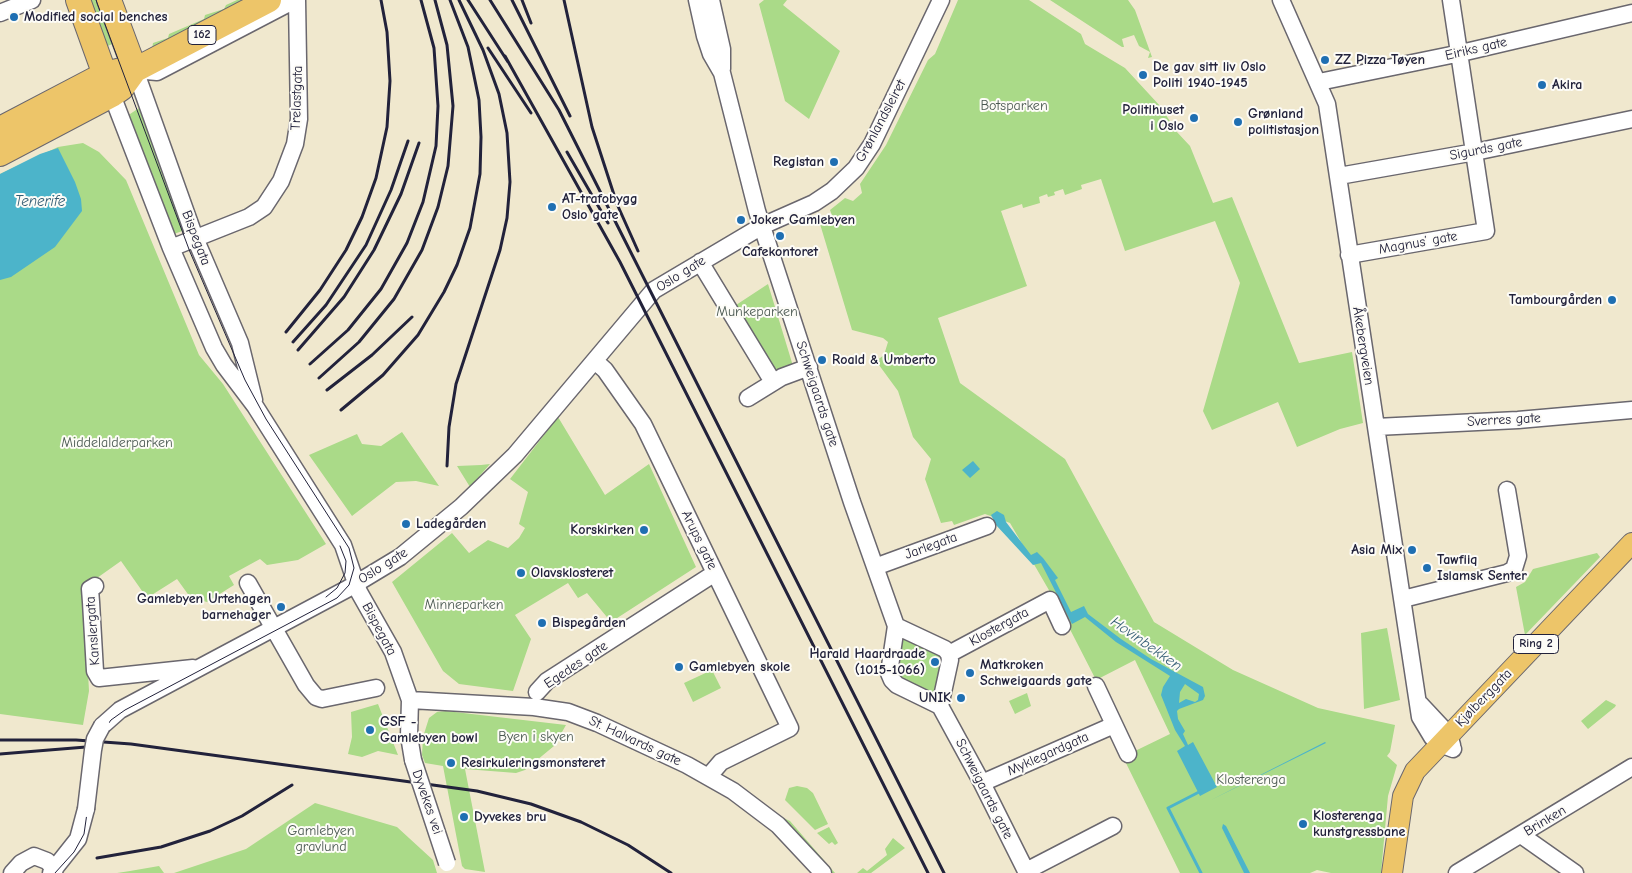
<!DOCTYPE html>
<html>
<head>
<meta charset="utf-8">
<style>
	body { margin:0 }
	canvas { display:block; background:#f0e8ce }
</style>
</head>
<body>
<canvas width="1632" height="873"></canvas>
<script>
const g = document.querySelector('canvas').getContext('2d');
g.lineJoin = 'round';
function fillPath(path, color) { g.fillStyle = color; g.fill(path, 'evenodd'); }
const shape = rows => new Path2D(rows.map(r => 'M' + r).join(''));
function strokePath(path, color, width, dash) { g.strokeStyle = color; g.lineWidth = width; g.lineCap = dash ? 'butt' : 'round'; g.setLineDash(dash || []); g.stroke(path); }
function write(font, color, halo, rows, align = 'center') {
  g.font = font + ' "Comic Neue",sans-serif'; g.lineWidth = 4; g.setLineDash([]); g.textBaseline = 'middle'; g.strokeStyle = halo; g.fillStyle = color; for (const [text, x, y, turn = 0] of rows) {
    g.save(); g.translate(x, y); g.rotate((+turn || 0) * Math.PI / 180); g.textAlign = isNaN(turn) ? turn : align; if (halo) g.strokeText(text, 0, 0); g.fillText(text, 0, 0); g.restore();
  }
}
fillPath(shape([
	[83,0,104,0,115,43,105,47],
	[237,0,246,0,152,49,153,43,168,38,169,34,204,19,205,15,224,9,226,5],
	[764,0,787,0,783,5,840,51,809,119,785,101,759,4],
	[958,0,1029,0,1081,34,1085,44,1125,68,1161,107,1176,131,1190,146,1213,203,1232,197,1299,363,1352,352,1363,423,1340,429,1297,447,1278,402,1212,430,1203,411,1240,283,1215,221,1125,251,1101,179,1081,185,1082,189,1065,195,1063,189,1054,192,1055,195,1048,197,1047,194,1039,197,1040,203,1023,208,1022,204,1001,211,1027,286,938,318,960,383,1065,459,1154,622,1233,670,1318,708,1395,725,1390,752,1387,756,1397,765,1388,796,1381,873,1331,873,1317,870,1310,873,1180,873,1124,759,1135,751,1170,734,1135,660,1096,680,1057,604,1010,523,985,514,954,525,952,521,941,523,925,479,931,459,913,437,898,391,876,361,884,355,888,342,883,338,852,330,820,224,833,218,830,210,845,198,853,201,862,193,860,184,886,145,928,60,935,54],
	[1050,0,1128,0,1135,10,1152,57,1148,58,1150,52,1139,46,1134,35,1122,39,1124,47,1122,47],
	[139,108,140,109,143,108,188,229,171,235,124,118],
	[83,143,99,152,126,180,199,355,223,384,326,544,298,560,267,565,260,559,229,576,234,585,207,602,190,597,177,579,147,598,121,561,97,578,84,600,89,691,83,725,0,714,0,174,58,147],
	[768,284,793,366,774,374,733,307],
	[558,417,605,495,649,464,696,567,611,622,587,593,578,598,568,583,515,615,531,639,513,691,459,684,443,671,392,582,452,533,469,553,488,540,508,548,519,538,525,528,519,524,528,492,510,479],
	[402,432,439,486,416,481,396,482,352,516,309,455,357,434,362,444,381,446],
	[490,464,470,487,457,466,481,465],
	[1597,553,1600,557,1525,635,1516,587,1525,582,1533,569],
	[1387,628,1400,700,1364,709,1361,633],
	[904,635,936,652,939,656,940,673,935,691,931,694,902,682,895,673,900,637],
	[712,670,721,688,693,702,684,683],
	[1027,693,1031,706,1015,714,1009,701],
	[1606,700,1616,705,1615,707,1588,729,1581,721],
	[378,704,398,755,378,751,362,757,348,754,352,737,351,712],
	[446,711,566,725,554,746,525,770,516,773,465,769,485,872,465,869,462,866,443,766,425,763,422,755,423,737,429,718,437,712],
	[797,786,807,788,813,793,828,824,815,830,785,800,789,788],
	[315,803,397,827,433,860,437,873,174,873,246,849],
	[777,815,790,821,835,873,830,873],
	[829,827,838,843,835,845,832,842,829,844,817,833],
	[893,838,905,848,871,873,857,873,863,868,867,871,887,855,885,849],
	[159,866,164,873,117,873,130,871]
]), '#aada88');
fillPath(shape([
	[58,148,75,182,81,199,82,211,55,247,11,277,0,280,0,174,40,154],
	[973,461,980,469,970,478,962,470],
	[997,511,1004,515,1006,522,1031,555,1037,552,1043,558,1058,578,1055,580,1071,612,1084,606,1088,614,1121,639,1151,659,1203,687,1205,696,1203,700,1179,709,1177,711,1178,719,1185,731,1183,734,1188,745,1193,742,1217,787,1200,796,1177,751,1185,746,1175,730,1161,695,1163,687,1170,676,1116,642,1085,617,1072,624,1041,563,1033,565,996,525,991,515],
	[1185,684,1199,694,1198,700,1195,702,1186,699,1179,703,1180,692],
	[1325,742,1326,743,1211,800],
	[1223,824,1226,826,1250,873,1244,873,1222,828]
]), '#4cb4ca');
strokePath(shape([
	[1201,791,1168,808,1201,873]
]), '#4cb4ca', 3);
const minor = shape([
	[697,0,705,36,711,54,722,73,757,211,852,502,896,626],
	[711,0,722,49,722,69],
	[1281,0,1327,104,1420,717,1432,737,1440,744,1453,749],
	[0,13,32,0],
	[1319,82,1461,53,1632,13],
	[112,95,171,248,214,348,224,365,255,406,343,545,359,592,393,652,410,700,409,736,413,760],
	[1339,176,1475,152,1632,119],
	[171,248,249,217,264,207,281,181,295,144,299,119,297,0],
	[1349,255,1486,231,1451,0],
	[700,262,773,382],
	[595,361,605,370,643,424,790,728,721,762,709,776],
	[748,398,782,377,809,367],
	[254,400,240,343,195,238,135,70,157,72,295,0],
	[1376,427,1518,420,1632,410],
	[875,567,987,526],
	[248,583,306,685,316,697,322,699,376,688],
	[95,586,90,589,91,602,95,671,99,678,193,668],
	[1403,599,1507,573,1514,569,1518,556,1507,490],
	[896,626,945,649,949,654,950,660,940,706],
	[896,626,889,673,892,680,897,685,940,706],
	[949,654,1050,600,1062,626],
	[1096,686,1128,754],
	[537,692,547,681,715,573],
	[410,700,534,707,568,712,597,723,687,765,733,791,778,825,823,873],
	[1420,704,1449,735,1452,745],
	[940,706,982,783,1027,873],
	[102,726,120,710,347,589,400,557,461,507,515,455,654,290,762,226,814,203,832,191,856,168,872,144,941,0],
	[982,783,1114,725],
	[1521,835,1575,873],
	[1026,871,1113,826],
	[12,873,21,863,34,856,47,861,55,869],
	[51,873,78,839,86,809],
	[1457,873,1632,767]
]);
const major = shape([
	[1392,873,1403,796,1415,771,1632,543]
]);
const highway = shape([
	[78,0,110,89],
	[109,0,135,70],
	[0,129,105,74,122,70,135,70,269,0],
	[0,154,112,95,122,88,135,70]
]);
strokePath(minor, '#6a676e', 19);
strokePath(major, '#6a676e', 22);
strokePath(highway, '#6a676e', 26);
strokePath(minor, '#fff', 16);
strokePath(major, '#edc569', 20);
strokePath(highway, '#edc569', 24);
strokePath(shape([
	[326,597,337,588,345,573,346,561,340,546],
	[55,873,74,852,84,834,96,750,100,735,111,720,125,710,337,598,349,585,354,568,349,548,266,419,245,380,190,252,96,0]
]), '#22223b', 1);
strokePath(shape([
	[468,0,508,62],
	[490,0,559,110,944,873],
	[512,0,570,116],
	[522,0,531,23],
	[564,0,592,127,617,204,638,251],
	[488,48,531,113],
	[505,56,620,262,928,873],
	[567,152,608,223],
	[286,332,320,290,346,250,362,217,376,178,387,127,390,81,387,32,381,0],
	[293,342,326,305,366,245,391,190,408,141],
	[298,350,344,297,374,250,401,194,419,143],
	[310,364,348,330,381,289,407,243,423,202,436,146,438,106,434,48,421,0],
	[319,378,359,342,394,299,422,250,438,207,448,166,453,106,447,45,435,0],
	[327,390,372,355,412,317],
	[341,410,383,375,418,335,444,292,457,265,470,228,480,174,481,137,479,100,468,47,450,0],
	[447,466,449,427,456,384,500,250,507,218,510,182,507,133,499,94,483,50,459,0],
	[0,740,76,740,131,744,477,791,531,804,581,822,628,845,671,873],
	[0,754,86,747],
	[97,858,161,847,210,831,242,816,292,785]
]), '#22223b', 3);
const minorBridge = shape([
	[413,760,447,863],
	[86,809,93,750,95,739,102,726]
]);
strokePath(minorBridge, '#6a676e', 19, []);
strokePath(minorBridge, '#fff', 16);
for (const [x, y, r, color] of [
	[14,17,5,"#1f6fb2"],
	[1325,60,5,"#1f6fb2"],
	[1143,75,5,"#1f6fb2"],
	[1542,85,5,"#1f6fb2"],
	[1194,118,5,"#1f6fb2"],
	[1238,122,5,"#1f6fb2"],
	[834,162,5,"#1f6fb2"],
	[552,207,5,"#1f6fb2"],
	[741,220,5,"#1f6fb2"],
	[780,236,5,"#1f6fb2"],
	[1612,300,5,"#1f6fb2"],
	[822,360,5,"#1f6fb2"],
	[406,524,5,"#1f6fb2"],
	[644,530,5,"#1f6fb2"],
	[1412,550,5,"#1f6fb2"],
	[1427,568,5,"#1f6fb2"],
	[521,573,5,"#1f6fb2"],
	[281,607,5,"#1f6fb2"],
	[542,623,5,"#1f6fb2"],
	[935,662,5,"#1f6fb2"],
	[679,667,5,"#1f6fb2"],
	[970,673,5,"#1f6fb2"],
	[961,698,5,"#1f6fb2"],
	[370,730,5,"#1f6fb2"],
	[451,763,5,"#1f6fb2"],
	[464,817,5,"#1f6fb2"],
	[1303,824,5,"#1f6fb2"]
]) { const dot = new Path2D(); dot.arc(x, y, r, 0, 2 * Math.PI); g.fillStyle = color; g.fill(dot); strokePath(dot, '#fdfcf7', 2); }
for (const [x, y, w] of [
	[202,35,28],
	[1536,644,45]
]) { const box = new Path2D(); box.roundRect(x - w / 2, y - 9.5, w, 19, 4); g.fillStyle = '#fdfcf7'; g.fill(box); strokePath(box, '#22223b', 1); }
write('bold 12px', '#22223b', null, [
	["162",202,35],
	["Ring 2",1536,644]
]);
write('bold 14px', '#22223b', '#fdfcf7', [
	["Modified social benches",24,17],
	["ZZ Pizza Tøyen",1335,60],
	["De gav sitt liv Oslo",1153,67],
	["Politi 1940-1945",1153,83],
	["Akira",1552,85],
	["Politihuset",1184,110,"right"],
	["i Oslo",1184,126,"right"],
	["Grønland",1248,114],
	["politistasjon",1248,130],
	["Registan",824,162,"right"],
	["AT-trafobygg",562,199],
	["Oslo gate",562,215],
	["Joker Gamlebyen",751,220],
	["Cafekontoret",780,252,"center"],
	["Tambourgården",1602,300,"right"],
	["Roald & Umberto",832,360],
	["Ladegården",416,524],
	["Korskirken",634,530,"right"],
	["Asia Mix",1402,550,"right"],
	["Tawfiiq",1437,560],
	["Islamsk Senter",1437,576],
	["Olavsklosteret",531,573],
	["Gamlebyen Urtehagen",271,599,"right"],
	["barnehager",271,615,"right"],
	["Bispegården",552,623],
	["Harald Haardraade",925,654,"right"],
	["(1015-1066)",925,670,"right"],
	["Matkroken",980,665],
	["Schweigaards gate",980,681],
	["Gamlebyen skole",689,667],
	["UNIK",951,698,"right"],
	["GSF -",380,722],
	["Gamlebyen bowl",380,738],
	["Resirkuleringsmonsteret",461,763],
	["Klosterenga",1313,816],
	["kunstgressbane",1313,832],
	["Dyvekes bru",474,817]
], 'left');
write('14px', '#22223b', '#fdfcf7', [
	["Eiriks gate",1476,49,-13],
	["Trelastgata",297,98,-88],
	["Grønlandsleiret",881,121,-62],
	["Sigurds gate",1486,149,-11],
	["Bispegata",196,238,69],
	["Magnus’ gate",1418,243,-10],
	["Oslo gate",681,274,-32],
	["Åkebergveien",1363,346,81],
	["Schweigaards gate",817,394,72],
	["Sverres gate",1504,420,-3],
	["Arups gate",699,540,64],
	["Jarlegata",931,546,-20],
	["Oslo gate",383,566,-32],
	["Klostergata",999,627,-29],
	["Bispegata",379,629,62],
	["Kanslergata",93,631,-94],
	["Egedes gate",576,665,-34],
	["Kjølberggata",1484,698,-46],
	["St. Halvards gate",635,741,25],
	["Myklegardgata",1048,754,-24],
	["Schweigaards gate",984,789,63],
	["Dyvekes vei",427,802,71],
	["Brinken",1545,821,-31]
]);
write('14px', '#4b5952', '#fdfcf7', [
	["Botsparken",1014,106],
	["Munkeparken",757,312],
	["Middelalderparken",117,443],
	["Minneparken",464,605],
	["Byen i skyen",536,737],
	["Klosterenga",1251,780],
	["Gamlebyen",321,831],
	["gravlund",321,847]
]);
write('italic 15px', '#335c74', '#fdfcf7', [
	["Tenerife",40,202],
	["Hovinbekken",1146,644,35]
]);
</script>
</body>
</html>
